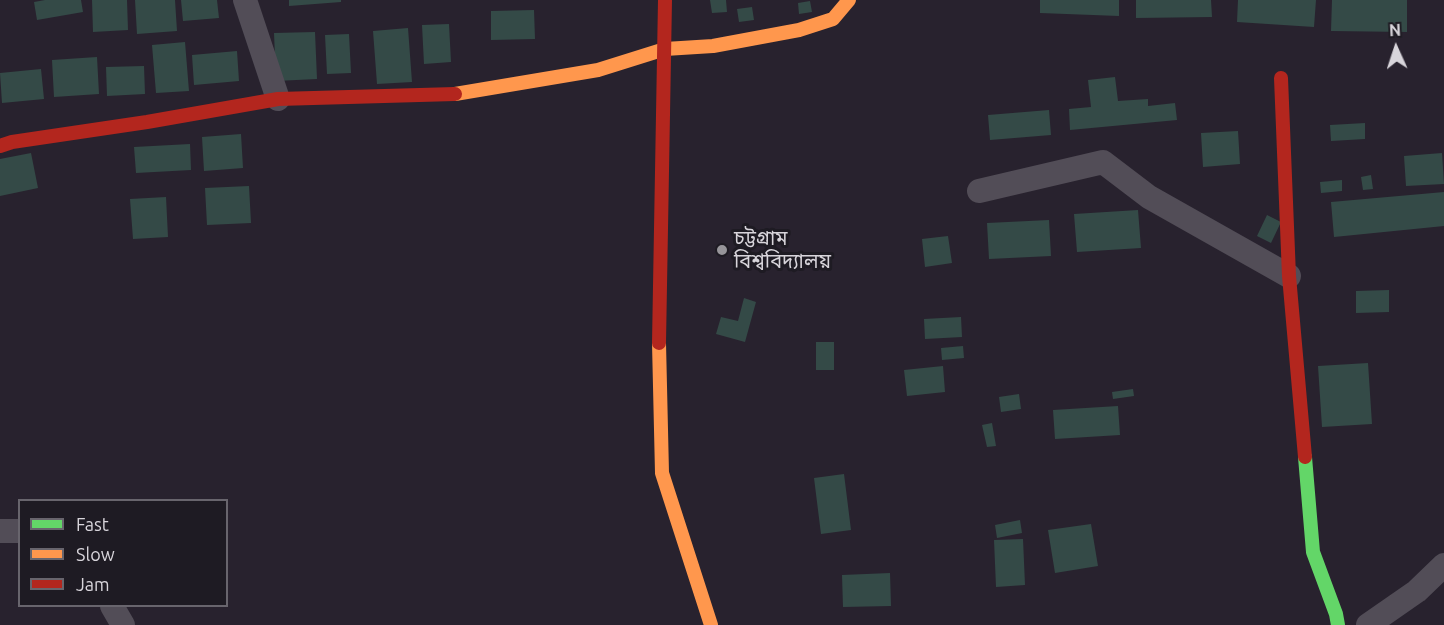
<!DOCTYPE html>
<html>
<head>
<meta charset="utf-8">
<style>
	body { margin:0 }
	#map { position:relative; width:1444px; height:625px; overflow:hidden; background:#1f1d21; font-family:Ubuntu,sans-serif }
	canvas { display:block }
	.legend { position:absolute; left:18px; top:499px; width:210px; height:108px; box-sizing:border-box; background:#1e1b23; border:2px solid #68656d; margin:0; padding:8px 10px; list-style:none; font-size:18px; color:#d8d5db }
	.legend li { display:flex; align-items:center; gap:12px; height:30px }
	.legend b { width:30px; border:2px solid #68656d }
	.north { position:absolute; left:1366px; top:18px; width:60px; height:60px; -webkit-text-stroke:4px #1e1b23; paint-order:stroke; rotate:357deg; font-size:16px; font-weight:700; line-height:24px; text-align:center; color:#d8d5db }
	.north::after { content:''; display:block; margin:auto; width:21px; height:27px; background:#d8d5db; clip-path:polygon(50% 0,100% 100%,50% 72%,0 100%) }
</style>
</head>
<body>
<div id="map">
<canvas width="1444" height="625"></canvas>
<ul class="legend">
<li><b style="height:8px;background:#63d668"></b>Fast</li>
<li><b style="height:8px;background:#ff974d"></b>Slow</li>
<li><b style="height:8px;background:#b3261e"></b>Jam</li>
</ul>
<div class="north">N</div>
</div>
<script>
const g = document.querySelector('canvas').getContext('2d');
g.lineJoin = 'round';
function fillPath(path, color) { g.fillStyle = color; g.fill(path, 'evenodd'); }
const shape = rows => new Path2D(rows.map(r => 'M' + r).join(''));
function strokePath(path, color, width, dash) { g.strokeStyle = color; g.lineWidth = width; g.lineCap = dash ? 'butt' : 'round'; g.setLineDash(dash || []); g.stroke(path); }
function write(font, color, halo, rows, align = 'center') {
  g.font = font + ' Ubuntu,"Noto Sans Bengali",sans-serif'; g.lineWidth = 6; g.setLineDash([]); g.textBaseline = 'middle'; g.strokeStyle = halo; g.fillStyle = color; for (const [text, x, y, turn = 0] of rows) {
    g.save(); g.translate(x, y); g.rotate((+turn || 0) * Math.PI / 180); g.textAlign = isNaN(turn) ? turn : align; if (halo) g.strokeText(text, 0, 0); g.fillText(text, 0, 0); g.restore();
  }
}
fillPath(shape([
	[0,0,1444,0,1444,625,0,625],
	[20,500,226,500,226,606,20,606]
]), '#28222e');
fillPath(shape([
	[45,0,81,0,83,12,37,20,34,2],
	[92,0,127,0,128,30,93,32],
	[135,0,175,0,177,31,137,34],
	[181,0,217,0,219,18,183,21],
	[289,0,341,0,341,2,289,6],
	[710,0,726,0,727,12,712,13],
	[1040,0,1119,0,1119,16,1040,13],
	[1136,0,1211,0,1212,17,1136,18],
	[1238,0,1316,0,1314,27,1237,22],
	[1332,0,1407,0,1407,32,1331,31],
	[810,1,812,12,799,14,798,3],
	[752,7,754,20,739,22,737,9],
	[534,10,535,39,491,40,491,11],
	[449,24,451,62,424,64,422,25],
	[408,28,412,82,377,84,373,31],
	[315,32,317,79,276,81,274,33],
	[349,34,351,73,327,74,325,35],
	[185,42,189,91,156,93,152,45],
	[237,51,239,81,194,85,192,55],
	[97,57,99,94,54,97,52,60],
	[144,66,145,94,107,96,106,67],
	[41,69,44,99,2,103,0,73],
	[1115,77,1118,101,1148,99,1148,106,1175,103,1177,120,1070,130,1069,109,1091,107,1088,80],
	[1049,110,1051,135,990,140,988,115],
	[1365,123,1365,139,1331,141,1330,125],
	[1238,131,1240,164,1203,167,1201,133],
	[241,134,243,168,204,171,202,137],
	[190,144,191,170,136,173,134,147],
	[31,153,38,188,0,196,0,159],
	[1442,153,1444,184,1406,186,1404,156],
	[1371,175,1373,189,1363,190,1361,177],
	[1342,180,1342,191,1321,193,1320,182],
	[249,186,251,223,207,225,205,188],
	[1444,192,1444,226,1334,237,1331,202],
	[166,197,168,237,133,239,130,199],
	[1138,210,1141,248,1077,252,1074,214],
	[1267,215,1281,222,1271,243,1257,236],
	[1049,220,1051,256,989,259,987,223],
	[948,236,952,263,925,267,922,239],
	[1389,290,1389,312,1356,313,1356,291],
	[744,298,756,302,745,342,716,334,721,317,738,321],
	[961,317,962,337,925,339,924,319],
	[816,342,834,342,834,370,816,370],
	[963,346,964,358,942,360,941,348],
	[1368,363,1372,424,1322,427,1318,366],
	[943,366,945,392,907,396,904,370],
	[1133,389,1134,396,1113,399,1112,392],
	[1019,394,1021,409,1001,412,999,397],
	[1118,406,1120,435,1055,439,1053,410],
	[992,423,996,446,987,447,982,425],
	[844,474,851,530,821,534,814,478],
	[1020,520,1022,533,997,538,995,525],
	[1091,524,1098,566,1055,573,1048,530],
	[1023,539,1025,585,996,587,994,540],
	[890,573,891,606,843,607,842,575]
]), '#344a47');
strokePath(shape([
	[245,0,278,99],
	[979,191,1103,162,1149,197,1289,276],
	[0,531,20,531],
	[112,606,123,625],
	[1368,625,1417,591,1444,565]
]), '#524d57', 24);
strokePath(shape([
	[1305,457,1313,552,1336,614,1338,625]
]), '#63d668', 14);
strokePath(shape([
	[455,94,598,70,665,49,713,46,799,30,833,19,849,0],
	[659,343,662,473,711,625]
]), '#ff974d', 14);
strokePath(shape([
	[1281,78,1289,276,1305,457],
	[0,146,12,142,147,122,278,99,455,94],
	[659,343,665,0]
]), '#b3261e', 14);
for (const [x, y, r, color] of [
	[722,250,6,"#97959a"]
]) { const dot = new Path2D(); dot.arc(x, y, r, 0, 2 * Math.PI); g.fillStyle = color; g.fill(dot); strokePath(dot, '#1e1b23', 2); }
write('20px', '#d8d5db', '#1e1b23', [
	["চট্টগ্রাম",734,238],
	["বিশ্ববিদ্যালয়",734,261]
], 'left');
</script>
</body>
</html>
